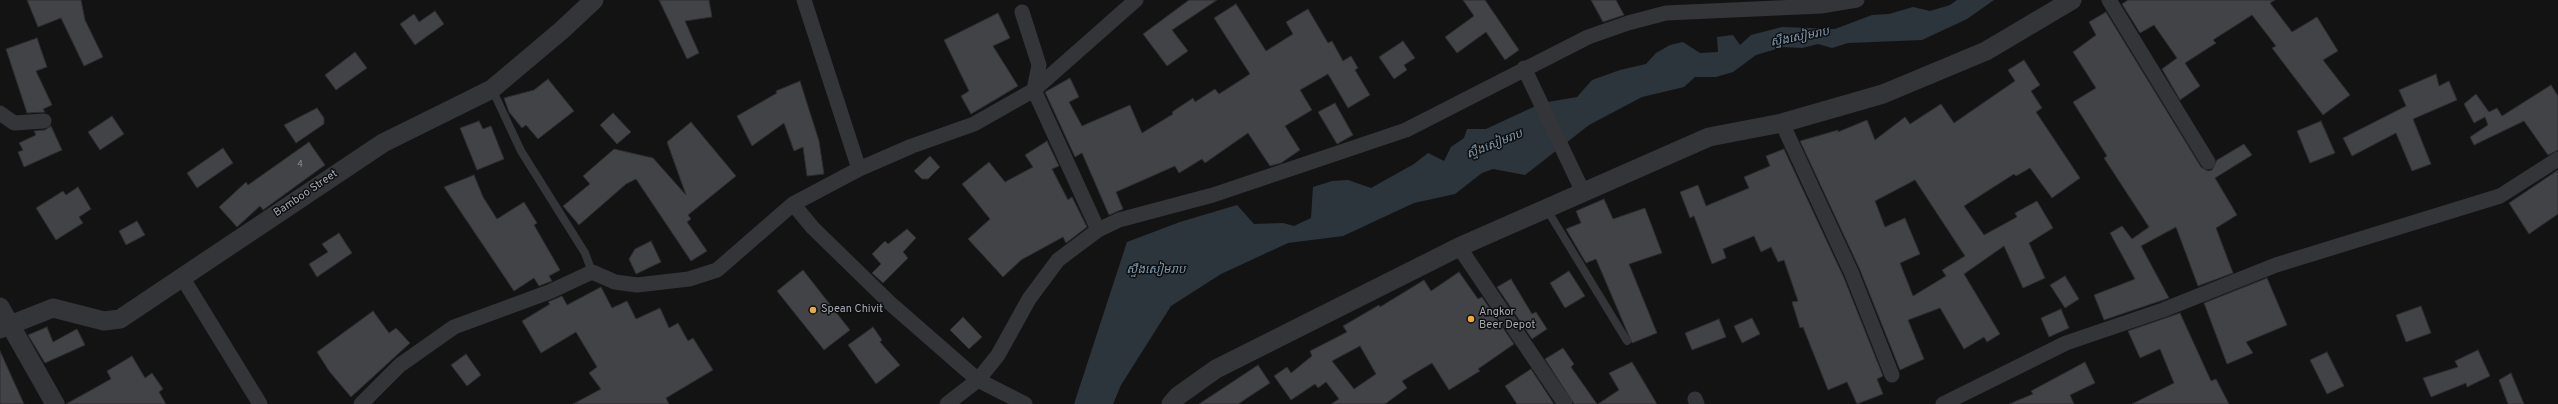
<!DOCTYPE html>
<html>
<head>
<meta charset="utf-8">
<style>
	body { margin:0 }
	canvas { display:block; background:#131314 }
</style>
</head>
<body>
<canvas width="2558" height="404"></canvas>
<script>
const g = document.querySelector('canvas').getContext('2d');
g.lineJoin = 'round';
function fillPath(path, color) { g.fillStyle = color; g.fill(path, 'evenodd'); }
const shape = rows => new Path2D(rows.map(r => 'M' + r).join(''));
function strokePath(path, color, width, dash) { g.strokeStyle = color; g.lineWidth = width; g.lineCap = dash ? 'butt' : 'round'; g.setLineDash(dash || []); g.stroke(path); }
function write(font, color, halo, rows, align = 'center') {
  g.font = font + ' Overpass,"Noto Sans Khmer",sans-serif'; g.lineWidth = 3; g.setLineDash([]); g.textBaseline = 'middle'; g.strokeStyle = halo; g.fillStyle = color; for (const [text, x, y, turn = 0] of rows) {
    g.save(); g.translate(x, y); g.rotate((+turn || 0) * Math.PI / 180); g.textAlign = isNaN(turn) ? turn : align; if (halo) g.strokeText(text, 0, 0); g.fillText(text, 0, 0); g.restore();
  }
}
fillPath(shape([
	[1957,0,1994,0,1967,19,1922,40,1848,43,1832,48,1818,44,1802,48,1783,47,1756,55,1733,72,1716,77,1695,77,1684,87,1642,97,1589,125,1525,175,1493,169,1482,173,1455,194,1414,203,1343,236,1288,243,1221,274,1171,306,1121,385,1113,404,1074,404,1127,242,1180,222,1237,205,1254,224,1283,223,1294,226,1311,218,1313,187,1332,181,1348,180,1371,188,1414,164,1428,153,1444,161,1451,147,1464,138,1467,129,1486,129,1542,103,1577,97,1592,80,1620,70,1646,64,1656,53,1670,45,1683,42,1700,53,1718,52,1717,37,1733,35,1740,45,1751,35,1782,27,1835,29,1872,15,1889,14,1913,7,1930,11,1950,5]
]), '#2c353c');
const building = shape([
	[27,0,81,0,85,20,103,57,84,66,61,18,38,27,27,0],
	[659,0,709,0,712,17,685,21,699,53,687,59,659,0],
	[1189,0,1217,0,1172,30,1188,51,1167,66,1143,34,1189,0],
	[1463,0,1485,0,1519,50,1505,60,1486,32,1457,53,1445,37,1474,16,1463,0],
	[1591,0,1616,0,1624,15,1603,22,1591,0],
	[2128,0,2275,0,2270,3,2292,32,2317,17,2338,51,2323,60,2350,95,2323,115,2272,48,2276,46,2252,15,2213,40,2216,43,2185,63,2200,86,2180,100,2162,69,2177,58,2154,25,2140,33,2122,4,2128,0],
	[1236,4,1266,51,1293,34,1286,22,1308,9,1328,43,1332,41,1343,61,1351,56,1358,68,1355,70,1370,95,1348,108,1328,74,1300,90,1312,110,1285,126,1300,150,1281,163,1270,166,1248,133,1205,163,1202,159,1179,173,1175,166,1116,192,1123,209,1109,215,1082,153,1075,157,1045,92,1070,78,1079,97,1069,102,1082,126,1130,105,1142,133,1173,114,1172,112,1193,98,1195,102,1215,89,1219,94,1250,74,1214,18,1236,4],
	[435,11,444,24,415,45,400,24,414,14,419,22,435,11],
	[2106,12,2201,167,2208,171,2212,170,2217,160,2244,144,2252,155,2215,178,2237,215,2216,228,2233,273,2198,286,2176,227,2141,246,2169,298,2104,320,2094,295,2135,279,2110,233,2122,226,2132,239,2149,227,2104,158,2107,156,2073,102,2096,88,2073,52,2096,35,2089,22,2106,12],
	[998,13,1010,38,993,46,1018,86,971,114,961,96,969,91,944,40,998,13],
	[37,38,47,67,36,71,52,105,43,109,45,112,27,113,6,49,37,38],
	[1403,41,1415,58,1404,65,1407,70,1394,79,1379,57,1403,41],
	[355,52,367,68,336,90,325,75,355,52],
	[2024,60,2040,85,2031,91,2042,108,2036,112,2080,178,2052,198,2030,168,2016,176,2014,174,1964,206,1984,235,2017,217,2015,213,2037,201,2053,228,2029,243,2045,278,2023,288,2004,246,1964,274,2000,334,1987,342,1984,337,1964,349,1940,308,1908,320,1924,359,1900,370,1860,270,1800,141,1838,130,1838,132,1867,120,1875,140,1905,117,1910,124,1941,104,1954,123,2015,81,2008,70,2024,60],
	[1915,180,1965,256,1942,270,1946,276,1913,296,1900,263,1920,254,1905,218,1885,227,1875,201,1915,180],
	[2436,74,2439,86,2449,81,2457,100,2413,119,2431,164,2412,171,2396,133,2352,156,2343,138,2406,106,2399,90,2436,74],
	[548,79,574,111,538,139,526,125,522,128,509,112,504,98,534,90,548,79],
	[800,81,819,141,824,174,807,176,803,147,794,151,784,123,752,146,737,116,777,93,776,91,800,81],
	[2551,85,2558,96,2558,150,2548,155,2524,121,2474,145,2470,137,2488,125,2485,117,2474,123,2464,104,2476,94,2489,112,2497,108,2502,116,2551,85],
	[1335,103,1353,135,1337,144,1318,112,1335,103],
	[317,108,324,118,324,124,296,143,284,125,317,108],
	[613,113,631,132,617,144,600,125,613,113],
	[112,116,124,134,100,150,88,132,112,116],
	[479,121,483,129,491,126,504,159,477,170,460,128,479,121],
	[2321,121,2335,153,2310,163,2297,131,2321,121],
	[691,122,736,176,688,215,691,219,687,222,707,251,691,261,636,179,626,184,579,225,563,206,590,184,583,176,614,149,653,158,686,195,667,142,691,122],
	[51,126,62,150,24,167,18,152,23,150,19,143,36,135,34,131,45,130,51,126],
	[1047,141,1059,166,1052,169,1068,200,1072,197,1087,227,1066,243,1063,237,1021,260,1003,277,968,239,990,219,962,184,989,162,1005,182,1033,167,1025,155,1047,141],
	[309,142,325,165,263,210,260,206,237,227,219,207,246,182,248,185,309,142],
	[223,148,233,163,197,188,187,173,223,148],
	[1784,149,1844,278,1883,376,1877,379,1883,394,1857,404,1847,382,1828,390,1803,327,1800,328,1792,302,1798,301,1784,260,1778,262,1771,247,1761,252,1754,236,1723,249,1726,258,1712,264,1694,216,1690,218,1680,192,1698,185,1706,206,1749,188,1744,177,1770,166,1766,156,1784,149],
	[930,156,940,167,928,179,922,179,914,171,930,156],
	[2558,170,2558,214,2529,234,2509,203,2558,170],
	[474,175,483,197,497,219,524,202,537,223,534,225,560,270,549,276,552,281,539,286,534,278,514,291,444,187,474,175],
	[78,187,91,209,79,217,83,223,56,240,36,208,63,191,66,195,78,187],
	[1604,199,1613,219,1645,208,1662,253,1629,264,1657,333,1632,343,1596,259,1586,263,1566,229,1581,223,1576,211,1604,199],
	[137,221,145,235,126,245,119,231,137,221],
	[907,229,916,238,903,252,908,258,883,283,872,273,881,264,872,254,885,241,888,244,907,229],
	[339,233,352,253,317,277,309,264,328,252,322,244,339,233],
	[651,241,661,262,636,274,629,259,635,249,651,241],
	[803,270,850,330,824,350,777,291,803,270],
	[1569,271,1585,296,1565,308,1550,283,1569,271],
	[1459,272,1478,299,1482,297,1514,344,1478,369,1480,371,1449,390,1432,363,1402,381,1407,388,1385,404,1331,404,1339,399,1326,382,1318,388,1315,384,1291,400,1274,376,1287,367,1291,373,1312,356,1310,351,1347,332,1343,326,1379,305,1380,307,1424,280,1431,291,1459,272],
	[1360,346,1376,374,1354,389,1332,361,1360,346],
	[2065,276,2079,299,2065,308,2050,285,2065,276],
	[2267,278,2287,325,2246,342,2253,353,2227,364,2204,303,2267,278],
	[1511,279,1532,314,1536,312,1547,329,1532,339,1497,287,1511,279],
	[601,287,612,308,627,301,636,319,660,308,669,328,678,323,688,341,693,338,713,370,666,398,669,404,573,404,601,389,589,373,597,367,576,332,541,353,522,321,550,304,548,302,562,296,567,305,601,287],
	[2421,306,2431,333,2406,342,2396,315,2421,306],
	[2061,309,2069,328,2049,337,2041,318,2061,309],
	[373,311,389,333,396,328,410,343,351,397,329,371,317,352,373,311],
	[2180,313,2211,381,2216,379,2229,404,2132,404,2174,383,2160,349,2140,358,2128,331,2180,313],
	[963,317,982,337,969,349,950,330,963,317],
	[1752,318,1760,334,1742,343,1734,326,1752,318],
	[1719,319,1726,337,1692,350,1685,333,1719,319],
	[47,327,53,342,77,329,85,345,45,363,28,335,47,327],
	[873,327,882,340,880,342,900,365,876,384,848,345,873,327],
	[1563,348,1574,364,1571,367,1597,404,1574,404,1545,359,1563,348],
	[2478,350,2490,376,2467,387,2466,383,2431,397,2423,378,2458,367,2455,361,2478,350],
	[0,351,24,404,0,404,0,351],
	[2327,352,2344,386,2327,394,2310,360,2327,352],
	[466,354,481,375,467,386,451,365,466,354],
	[132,356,145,378,152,373,163,389,159,392,166,404,66,404,111,379,107,371,132,356],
	[1632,362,1657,404,1598,404,1619,390,1609,373,1632,362],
	[2085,362,2095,383,2070,395,2074,404,2009,404,2033,394,2031,391,2085,362],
	[1258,365,1270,383,1238,404,1199,404,1258,365],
	[1531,369,1554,404,1517,404,1505,386,1531,369],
	[2511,373,2524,404,2508,404,2499,380,2511,373]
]);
fillPath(building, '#424347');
strokePath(building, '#2d2d30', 1);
strokePath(shape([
	[492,89,521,151,585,253,592,272],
	[1546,208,1627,341]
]), '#343539', 8);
strokePath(shape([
	[804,0,859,169],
	[2109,0,2208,162],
	[1022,12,1039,65,1034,90,1098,230],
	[1524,68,1583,192],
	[0,113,14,123,44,121],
	[1782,123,1852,274,1892,375],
	[793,204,813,228,891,304,978,380,1025,404],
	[1459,247,1565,404],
	[182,277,260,404],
	[1695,399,1697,404],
	[361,404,400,365,454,327,549,292,592,272,615,282,637,285,689,279,717,270,793,204,859,169,912,146,974,124,1034,90,1136,0],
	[947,404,978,380,998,355,1029,299,1058,260,1098,230,1119,220,1213,195,1406,130,1588,37,1628,23,1666,13,1821,6,1857,0],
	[1943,404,2066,343,2163,310,2276,265,2500,196,2558,159]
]), '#343539', 15);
strokePath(shape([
	[0,307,55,404],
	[0,329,53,308,104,321,120,319,383,143,492,89,562,30,594,0],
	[1171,404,1178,396,1216,369,1459,247,1709,137,1782,123,1883,94,1986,51,2072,0]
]), '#343539', 19);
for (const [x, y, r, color] of [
	[813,310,4,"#ebac34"],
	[1471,319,4,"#ebac34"]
]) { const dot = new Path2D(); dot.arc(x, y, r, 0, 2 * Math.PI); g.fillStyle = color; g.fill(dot); strokePath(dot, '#0e0e0f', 1.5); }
write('9px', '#8c9099', null, [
	["4",300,165]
]);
write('11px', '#a5aab4', '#0e0e0f', [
	["Bamboo Street",306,194,-34]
]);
write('11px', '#a5aab4', '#0e0e0f', [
	["Spean Chivit",821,310],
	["Angkor",1479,313],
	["Beer Depot",1479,326]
], 'left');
write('italic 12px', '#7c97af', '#0e0e0f', [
	["ស្ទឹងសៀមរាប",1800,38,-11],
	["ស្ទឹងសៀមរាប",1495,145,-22],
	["ស្ទឹងសៀមរាប",1156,271]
]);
</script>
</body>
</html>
